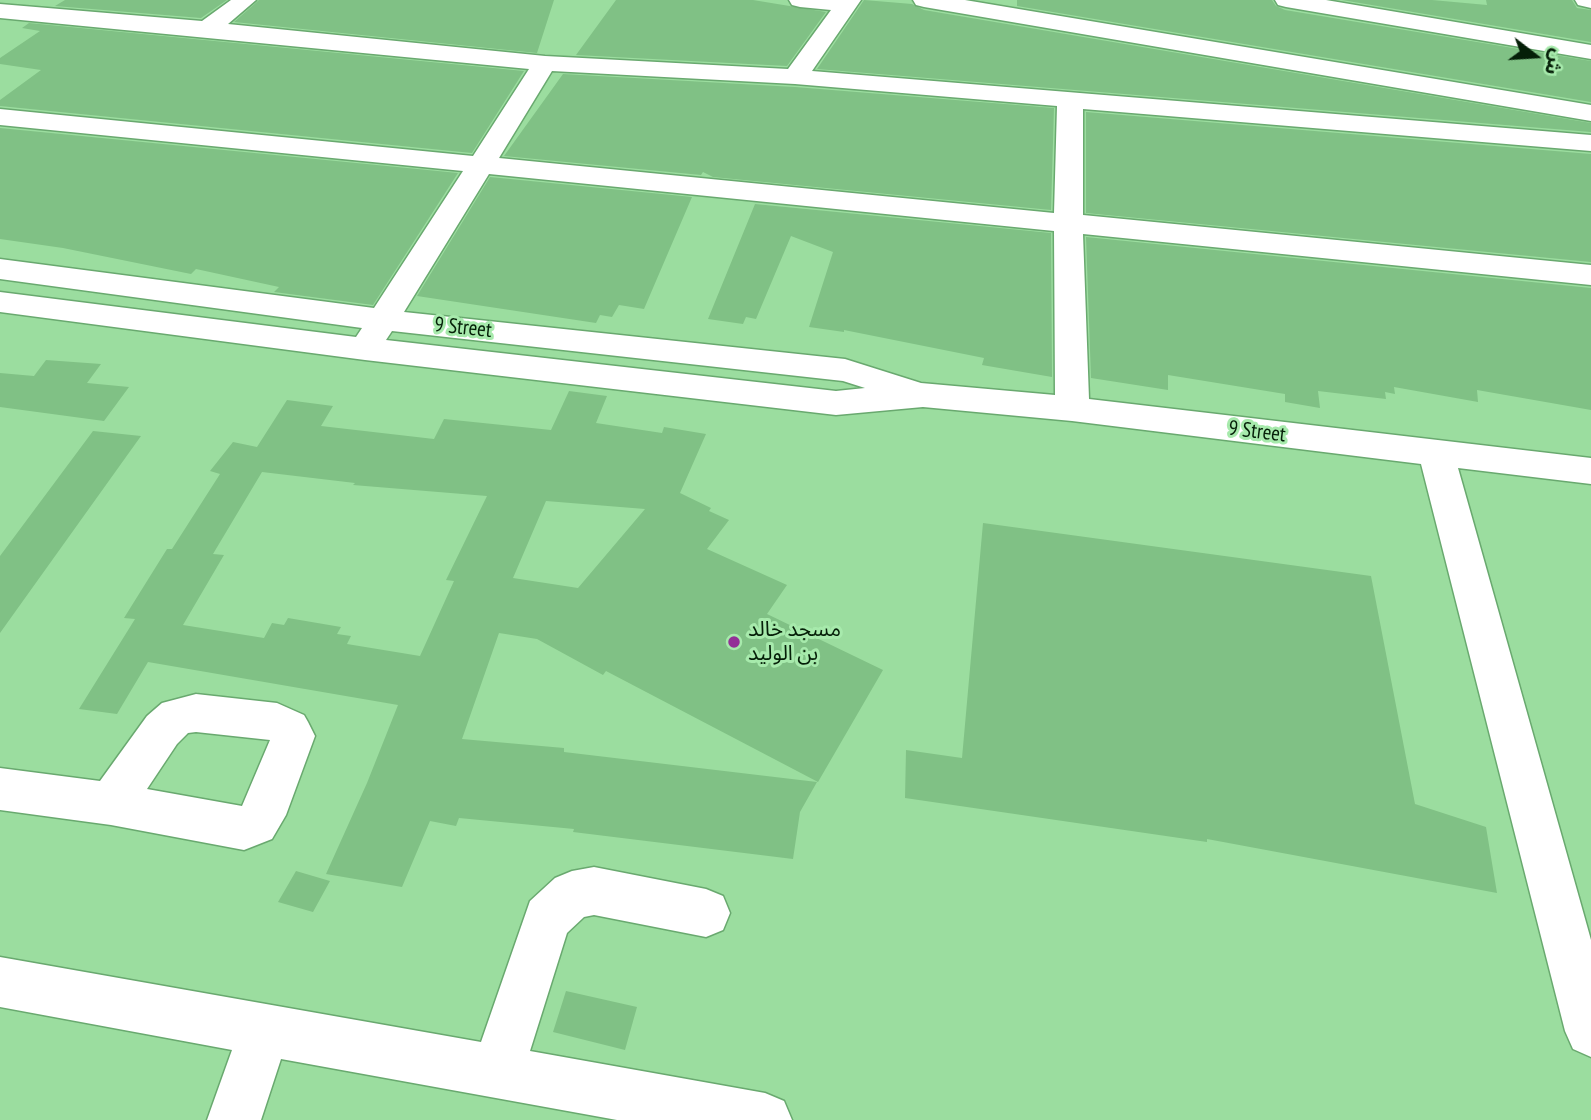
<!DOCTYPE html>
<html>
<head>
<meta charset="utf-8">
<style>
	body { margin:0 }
	#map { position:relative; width:1591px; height:1120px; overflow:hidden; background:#9bdd9f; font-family:"PT Sans Narrow","Noto Sans Arabic",sans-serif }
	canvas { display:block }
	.north { position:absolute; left:1500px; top:21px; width:70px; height:70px; -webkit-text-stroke:5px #a7eaac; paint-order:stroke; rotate:107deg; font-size:19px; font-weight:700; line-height:28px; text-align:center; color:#051f08 }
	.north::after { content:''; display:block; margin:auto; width:24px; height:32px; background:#051f08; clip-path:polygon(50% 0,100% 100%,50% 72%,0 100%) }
</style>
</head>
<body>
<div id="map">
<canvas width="1591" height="1120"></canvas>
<div class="north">ش</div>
</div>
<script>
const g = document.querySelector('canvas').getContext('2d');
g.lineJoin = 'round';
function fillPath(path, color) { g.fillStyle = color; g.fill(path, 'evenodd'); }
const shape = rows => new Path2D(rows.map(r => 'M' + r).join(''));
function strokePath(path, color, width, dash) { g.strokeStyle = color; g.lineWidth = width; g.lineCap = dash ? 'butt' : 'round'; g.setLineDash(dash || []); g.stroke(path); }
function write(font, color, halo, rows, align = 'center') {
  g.font = font + ' "PT Sans Narrow","Noto Sans Arabic",sans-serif'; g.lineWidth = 6; g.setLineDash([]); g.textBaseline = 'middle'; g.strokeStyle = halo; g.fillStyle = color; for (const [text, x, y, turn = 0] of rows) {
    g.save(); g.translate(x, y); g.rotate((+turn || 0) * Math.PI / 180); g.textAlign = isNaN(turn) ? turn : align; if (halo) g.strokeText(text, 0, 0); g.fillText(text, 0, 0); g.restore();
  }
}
fillPath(shape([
	[65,0,227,0,201,18,55,6],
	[259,0,554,0,537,53,234,22],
	[616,0,753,0,826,12,787,66,576,55],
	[864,0,912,4,924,10,1591,123,1591,132,817,69],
	[1017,0,1272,0,1276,6,1285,10,1591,61,1591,102,1017,6],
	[1342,0,1432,0,1487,5,1486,0,1572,0,1577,8,1591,10,1591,42],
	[29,23,524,71,472,153,0,106,0,100,41,70,0,64,0,58,40,31,22,28],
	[563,74,795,87,1054,108,1051,210,713,177,703,172,701,175,504,156],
	[1086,112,1591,154,1591,262,1086,213],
	[0,128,458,173,373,305,274,292,279,287,196,269,191,274,63,248,0,239],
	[490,177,692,197,644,309,619,305,612,317,600,315,596,323,417,296],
	[755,204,1051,233,1052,377,982,365,984,358,844,330,844,332,809,327,833,252,791,236,756,319,746,317,743,324,708,319],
	[1086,237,1591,288,1591,410,1477,390,1478,402,1394,387,1395,394,1385,392,1386,399,1318,391,1320,408,1285,402,1285,394,1168,375,1168,390,1091,378],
	[46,360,101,364,87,383,129,387,104,421,0,407,0,373,34,376],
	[569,391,607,396,596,423,662,433,664,427,706,434,680,493,711,508,709,511,729,520,707,549,787,585,767,614,883,670,818,782,606,671,603,675,537,639,499,633,462,739,564,748,564,752,817,782,800,812,793,859,573,832,574,829,459,818,456,826,430,821,402,887,326,874,367,783,398,705,148,662,117,714,79,709,135,619,124,618,167,549,172,549,220,474,210,471,233,442,257,447,287,400,333,406,321,426,434,439,444,419,551,430],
	[262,472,355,483,353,485,487,496,446,580,454,581,420,656,347,644,351,636,337,634,341,627,288,618,284,625,272,623,264,638,183,625,224,555,213,554],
	[546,501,645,509,578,588,513,578],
	[93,431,141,436,0,633,0,556],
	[983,523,1371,576,1415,804,1486,827,1497,893,1207,839,1207,842,905,798,906,750,962,758],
	[296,871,330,881,313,912,278,902],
	[566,991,637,1007,625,1050,553,1032]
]), '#80c185');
const minor = shape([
	[231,0,256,0,228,24,545,56,788,69,831,10,800,7,792,5,789,0,861,0,812,71,1591,135,1591,151,1083,109,1083,215,1591,265,1591,285,1083,234,1089,399,1591,458,1591,484,1458,468,1591,940,1591,1057,1573,1049,1565,1031,1421,464,1072,421,923,407,836,415,365,360,0,312,0,292,356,337,362,328,0,279,0,259,374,308,463,171,0,125,0,109,473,156,529,69,0,18,0,4,202,21,231,0],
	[552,71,795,84,1057,106,1054,213,499,158,552,71],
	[489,174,1054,231,1055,395,921,383,845,359,404,312,489,174],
	[392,331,843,381,865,388,836,391,386,340,392,331],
	[913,0,965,0,1591,105,1591,121,924,7,916,5,913,0],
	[1275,0,1326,0,1591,45,1591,59,1286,7,1278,5,1275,0],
	[1575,0,1591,0,1591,8,1578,5,1575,0],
	[196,694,277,703,304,715,308,722,315,736,286,815,272,839,244,850,111,825,0,810,0,768,100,781,147,716,162,703,196,694],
	[196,732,270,740,242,806,147,789,177,744,188,733,196,732],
	[594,867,706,889,723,896,730,913,723,930,706,937,594,915,584,917,567,933,530,1051,765,1093,784,1101,792,1120,617,1120,281,1059,261,1120,207,1120,232,1050,0,1007,0,957,481,1042,530,901,555,878,572,871,594,867]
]);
strokePath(minor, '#69a96f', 3);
fillPath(minor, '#fff');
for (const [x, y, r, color] of [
	[734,642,7,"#933097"]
]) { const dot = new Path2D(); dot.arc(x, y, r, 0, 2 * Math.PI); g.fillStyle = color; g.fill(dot); strokePath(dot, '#a7eaac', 2.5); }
write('21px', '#051f08', '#a7eaac', [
	["9 Street",463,328,6],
	["9 Street",1257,432,7]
]);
write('21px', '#051f08', '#a7eaac', [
	["مسجد خالد",748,630],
	["بن الوليد",748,654]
], 'left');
</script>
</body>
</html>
